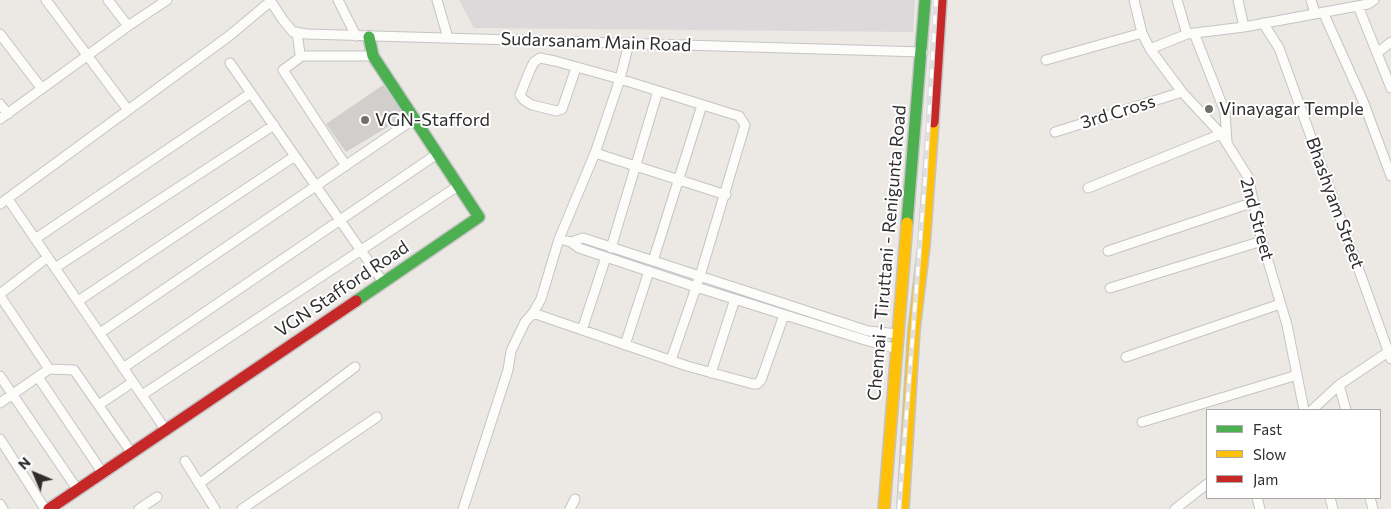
<!DOCTYPE html>
<html>
<head>
<meta charset="utf-8">
<style>
	body { margin:0 }
	#map { position:relative; width:1391px; height:509px; overflow:hidden; background:#ece8e4; font-family:Commissioner,sans-serif }
	canvas { display:block }
	.legend { position:absolute; left:1206px; top:409px; width:175px; height:90px; box-sizing:border-box; background:#fff; border:1px solid #ababab; margin:0; padding:6px 9px; list-style:none; font-size:15px; color:#2e2e2e }
	.legend li { display:flex; align-items:center; gap:10px; height:25px }
	.legend b { width:25px; border:1px solid #ababab }
	.north { position:absolute; left:10px; top:449px; width:50px; height:50px; -webkit-text-stroke:4px #fff; paint-order:stroke; rotate:315deg; font-size:14px; font-weight:700; line-height:20px; text-align:center; color:#2e2e2e }
	.north::after { content:''; display:block; margin:auto; width:18px; height:22px; background:#2e2e2e; clip-path:polygon(50% 0,100% 100%,50% 72%,0 100%) }
</style>
</head>
<body>
<div id="map">
<canvas width="1391" height="509"></canvas>
<ul class="legend">
<li><b style="height:6px;background:#4caf50"></b>Fast</li>
<li><b style="height:6px;background:#ffc107"></b>Slow</li>
<li><b style="height:6px;background:#c62828"></b>Jam</li>
</ul>
<div class="north">N</div>
</div>
<script>
const g = document.querySelector('canvas').getContext('2d');
g.lineJoin = 'round';
function fillPath(path, color) { g.fillStyle = color; g.fill(path, 'evenodd'); }
const shape = rows => new Path2D(rows.map(r => 'M' + r).join(''));
function strokePath(path, color, width, dash) { g.strokeStyle = color; g.lineWidth = width; g.lineCap = dash ? 'butt' : 'round'; g.setLineDash(dash || []); g.stroke(path); }
function write(font, color, halo, rows, align = 'center') {
  g.font = font + ' Commissioner,sans-serif'; g.lineWidth = 4; g.setLineDash([]); g.textBaseline = 'middle'; g.strokeStyle = halo; g.fillStyle = color; for (const [text, x, y, turn = 0] of rows) {
    g.save(); g.translate(x, y); g.rotate((+turn || 0) * Math.PI / 180); g.textAlign = isNaN(turn) ? turn : align; if (halo) g.strokeText(text, 0, 0); g.fillText(text, 0, 0); g.restore();
  }
}
fillPath(shape([
	[459,0,915,0,913,32,474,28]
]), '#dcd9db');
fillPath(shape([
	[383,85,406,116,346,152,326,124]
]), '#d1cecb');
const street = shape([
	[46,0,128,110],
	[108,0,128,26],
	[270,0,283,20,293,32,307,34,923,52],
	[338,0,356,36],
	[437,0,448,38],
	[1134,0,1142,33,1150,49,1182,92,1221,134,1248,177,1262,241,1287,325,1304,410],
	[1177,0,1187,34],
	[1238,0,1244,27],
	[1311,0,1315,13],
	[1358,6,1391,88],
	[1323,12,1363,101,1391,176],
	[1263,23,1279,48,1391,359],
	[297,32,300,54,302,56,373,56],
	[1194,33,1225,112,1227,142],
	[0,34,42,89],
	[1150,49,1187,34,1244,27,1368,4,1374,0],
	[1377,53,1391,42],
	[302,56,283,70,346,166],
	[1046,60,1142,33],
	[230,63,383,282],
	[576,68,562,109,557,111,532,105,524,100,520,95,530,70,534,62,540,58,555,61,620,79,732,114,739,116,745,125,700,276,671,360],
	[0,104,8,114],
	[0,119,128,26,167,0],
	[1055,132,1182,92],
	[595,153,726,195],
	[1088,188,1221,134],
	[8,199,165,429],
	[0,204,229,36,271,1],
	[35,239,251,93],
	[559,239,571,242,579,248,693,286,865,340,897,349],
	[571,242,583,238,868,331,898,334],
	[611,248,658,91],
	[1108,251,1254,202],
	[653,261,702,105],
	[55,268,274,125],
	[1110,288,1262,241],
	[0,294,48,257],
	[0,296,49,369],
	[78,301,295,156],
	[533,313,687,366,753,384,757,384,761,380,784,315],
	[582,330,606,257],
	[100,333,414,119],
	[625,345,649,271],
	[1126,357,1280,304],
	[123,368,437,154],
	[711,373,735,299],
	[0,376,77,489],
	[38,377,102,472],
	[1339,385,1346,410],
	[142,395,458,186],
	[0,403,49,369,74,370,131,452],
	[100,404,133,382],
	[1312,410,1339,385,1391,350],
	[1142,422,1297,375],
	[0,439,45,509],
	[185,461,215,509],
	[199,484,355,367],
	[1257,498,1260,509],
	[1330,498,1333,509],
	[1370,498,1373,509],
	[0,504,3,509],
	[139,509,157,497],
	[242,509,377,417],
	[463,509,508,370,511,351,525,322,533,313,541,299,559,239,595,153,620,79,629,43],
	[570,509,575,499],
	[1175,509,1207,484]
]);
const fast = shape([
	[907,223,925,0],
	[356,301,479,217,373,56,369,37]
]);
const slow = shape([
	[884,509,907,223],
	[903,509,914,330,924,246,933,122]
]);
const jam = shape([
	[933,122,941,0],
	[49,509,356,301]
]);
strokePath(street, '#c5c4c5', 11);
strokePath(fast, '#c5c4c5', 14);
strokePath(slow, '#c5c4c5', 14);
strokePath(jam, '#c5c4c5', 14);
strokePath(street, '#fcfcfb', 9);
strokePath(fast, '#4caf50', 11);
strokePath(slow, '#ffc107', 11);
strokePath(jam, '#c62828', 11);
const rail = shape([
	[899,509,925,179,936,0]
]);
strokePath(rail, '#dfdfe1', 5);
strokePath(rail, '#fff', 3, [9]);
for (const [x, y, r, color] of [
	[1209,109,5,"#706f6e"],
	[365,120,5,"#706f6e"]
]) { const dot = new Path2D(); dot.arc(x, y, r, 0, 2 * Math.PI); g.fillStyle = color; g.fill(dot); strokePath(dot, '#fff', 2); }
write('18px', '#2e2e2e', '#fff', [
	["Sudarsanam Main Road",596,42,2],
	["3rd Cross",1118,112,-17],
	["Bhashyam Street",1335,203,70],
	["2nd Street",1257,219,75],
	["Chennai - Tiruttani - Renigunta Road",887,253,-85],
	["VGN Stafford Road",342,289,-34]
]);
write('18px', '#2e2e2e', '#fff', [
	["Vinayagar Temple",1219,109],
	["VGN-Stafford",375,120]
], 'left');
</script>
</body>
</html>
